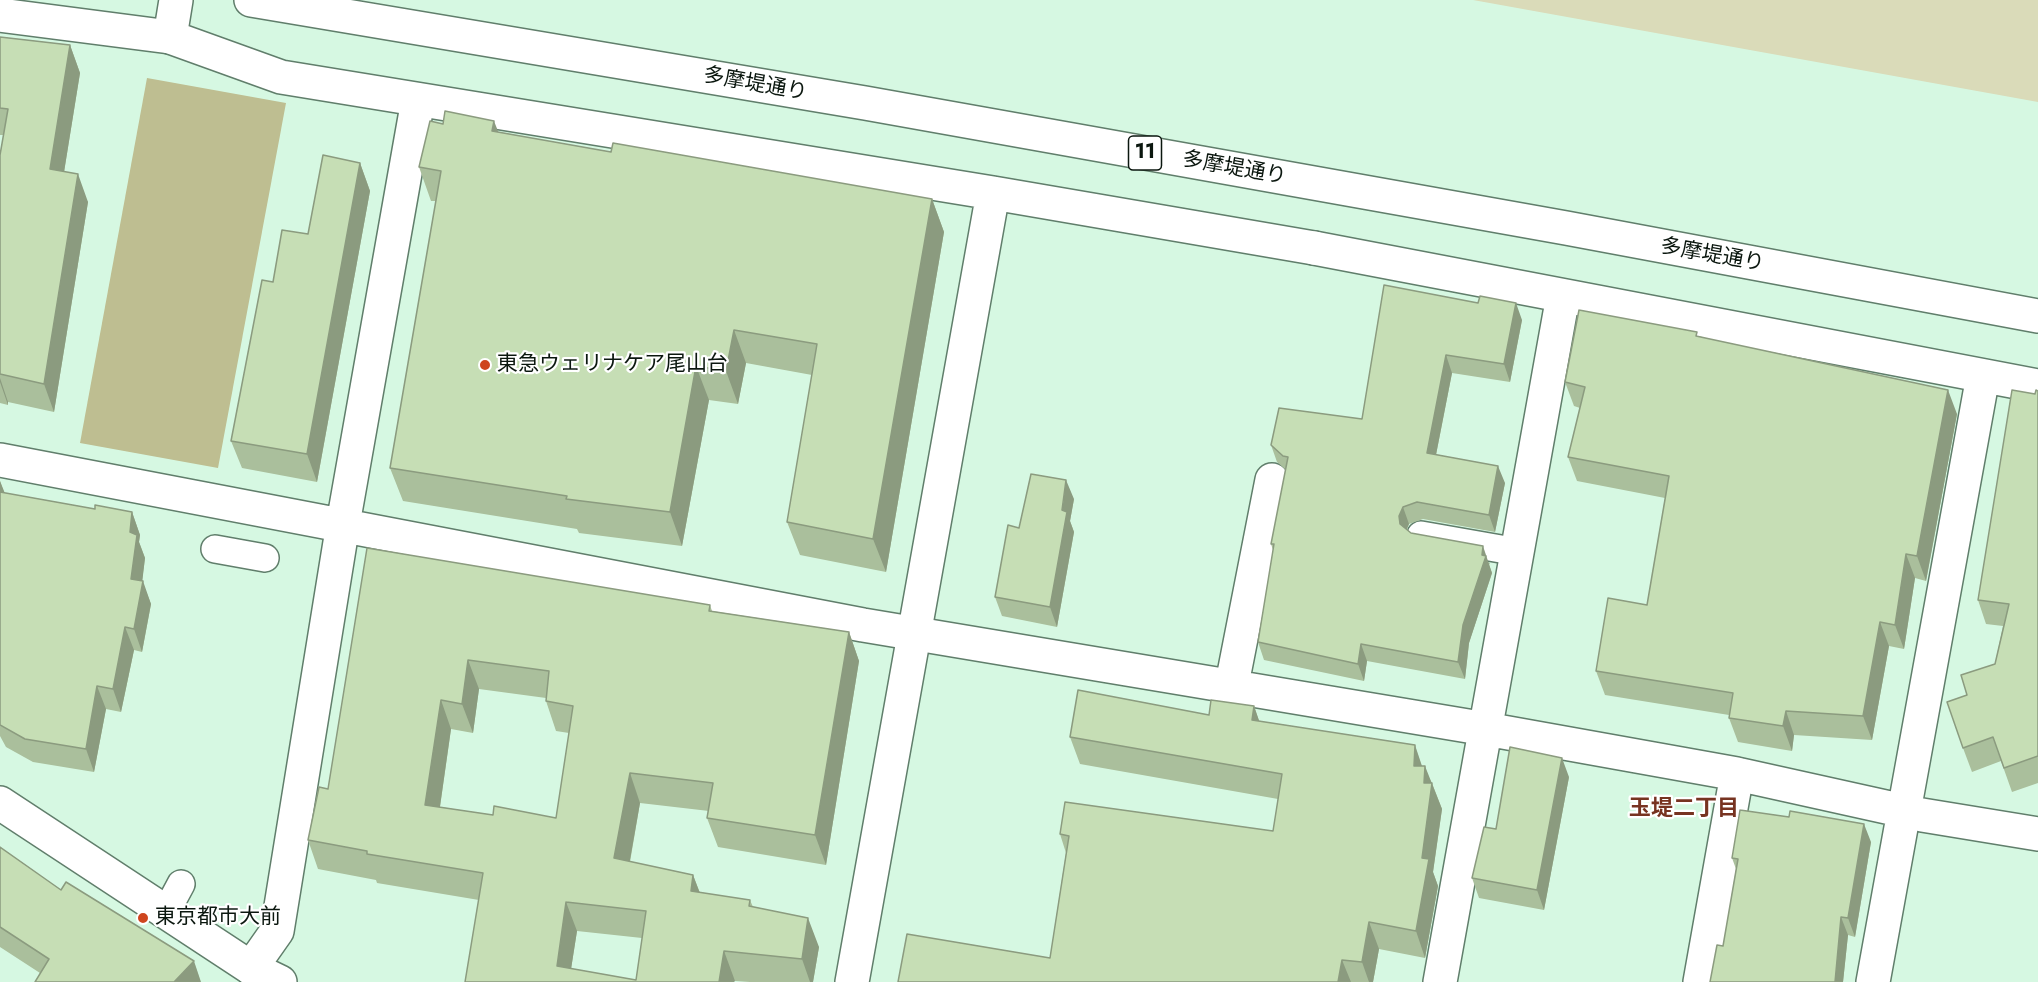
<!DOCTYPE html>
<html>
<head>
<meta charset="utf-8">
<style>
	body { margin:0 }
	canvas { display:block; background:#d6f8e2 }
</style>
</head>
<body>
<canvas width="2038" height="982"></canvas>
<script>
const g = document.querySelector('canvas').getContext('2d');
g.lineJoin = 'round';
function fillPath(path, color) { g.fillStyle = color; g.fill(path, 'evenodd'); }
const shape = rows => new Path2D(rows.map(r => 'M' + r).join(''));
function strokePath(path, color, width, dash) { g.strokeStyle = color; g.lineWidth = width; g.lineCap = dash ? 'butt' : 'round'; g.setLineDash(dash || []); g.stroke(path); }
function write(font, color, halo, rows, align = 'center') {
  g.font = font + ' Jost,"Noto Sans JP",sans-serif'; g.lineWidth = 4.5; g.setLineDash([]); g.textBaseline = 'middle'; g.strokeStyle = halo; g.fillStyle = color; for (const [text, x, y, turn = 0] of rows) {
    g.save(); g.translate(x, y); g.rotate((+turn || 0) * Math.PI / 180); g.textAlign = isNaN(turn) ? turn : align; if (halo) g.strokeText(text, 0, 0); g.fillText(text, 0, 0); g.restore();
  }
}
fillPath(shape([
	[1473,0,2038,0,2038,102]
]), '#dadbb9');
fillPath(shape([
	[147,78,286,103,218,468,80,443]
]), '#bebe91');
const lane = shape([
	[1421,535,1518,552],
	[215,549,265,558],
	[166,912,181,884]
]);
const street = shape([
	[0,15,170,37],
	[1314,248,2038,386],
	[0,460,863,625,1486,729,1737,774,1922,815,2038,834],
	[1232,684,1272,480],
	[251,968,277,931,343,524,418,100],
	[1440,982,1563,296],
	[1700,982,1737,774],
	[1873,982,1983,376]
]);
const secondary = shape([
	[176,0,170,37,281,77,993,193,1314,248],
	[0,803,251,968,280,982],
	[852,982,993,193]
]);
const primary = shape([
	[251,0,865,103,1566,228,2038,316]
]);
strokePath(lane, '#607e6b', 30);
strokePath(street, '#607e6b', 36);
strokePath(secondary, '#607e6b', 36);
strokePath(primary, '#607e6b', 36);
strokePath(lane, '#fff', 27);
strokePath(street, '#fff', 33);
strokePath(secondary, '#fff', 33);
strokePath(primary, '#fff', 33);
fillPath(shape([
	[0,37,70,45,80,73,64,172,88,202,54,412,8,402,8,405,0,403,0,155,4,135,0,135],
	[443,124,611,152,932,199,944,232,886,572,800,555,787,522,812,375,746,363,738,404,709,400,682,546,579,533,577,529,403,501,390,468,436,201,431,201,419,167],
	[360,163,370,191,317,482,242,468,231,441,273,282],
	[1384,285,1522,320,1510,382,1452,373,1436,455,1505,483,1495,532,1423,519,1409,524,1407,529,1411,533,1490,563,1489,565,1492,573,1469,643,1465,679,1367,661,1364,681,1264,660,1258,642,1273,550,1271,544,1286,470,1277,462,1271,445,1362,419],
	[1699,336,1957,414,1926,581,1915,578,1904,649,1889,646,1872,740,1794,735,1792,751,1738,742,1729,718,1729,715,1605,695,1596,671,1647,605,1665,498,1577,481,1568,457,1580,408,1574,406,1565,382],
	[2038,391,2038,783,2012,792,2001,761,1972,772,1963,748,1967,695,1995,664,2003,626,1986,624,1978,600,2035,394],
	[0,481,4,493,95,509,132,512,140,535,139,542,145,558,142,581,151,604,142,652,134,650,121,712,106,709,94,772,33,762,6,747,0,736],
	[1074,499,1070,521,1074,532,1057,627,1002,616,995,597,1019,528],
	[367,548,710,605,712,611,849,632,859,661,826,865,718,847,707,818,709,811,640,803,630,862,693,875,700,893,750,900,753,907,819,947,813,982,750,982,735,981,465,982,479,900,377,883,376,880,318,869,308,840,328,789],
	[479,689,546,698,546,701,556,731,569,733,556,818,493,815,440,807,451,729,473,733],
	[577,931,642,938,636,980,571,969],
	[1254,706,1259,721,1422,766,1432,783,1442,809,1433,872,1438,886,1425,958,1379,949,1373,982,898,982,1050,958,1066,853,1060,834,1273,831,1278,799,1080,764,1070,737,1209,715],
	[1569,777,1544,910,1479,898,1472,878],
	[1871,842,1855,937,1848,935,1843,982,1723,946,1736,869,1732,858],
	[0,847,61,890,194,961,40,973,0,947]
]), '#aabf9c');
fillPath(shape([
	[70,45,80,73,60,197,50,169],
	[494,121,507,154,492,131],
	[360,163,370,191,317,482,307,454],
	[78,174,88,202,54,412,44,384],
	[932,199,944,232,886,572,873,539],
	[1516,303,1522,320,1510,382,1504,364],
	[734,330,746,363,738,404,726,371],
	[1446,355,1452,373,1433,470,1427,453],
	[696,366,709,400,682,546,670,512],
	[0,378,8,402,8,405,0,382],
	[1948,390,1957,414,1926,581,1917,556],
	[1498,466,1505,483,1495,532,1489,515],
	[1066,480,1074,499,1070,521,1074,532,1057,627,1050,607],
	[0,481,8,501,0,499],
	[1403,507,1409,524,1405,533,1400,524,1399,516],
	[132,512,140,535,139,542,145,558,141,592,143,581,151,604,142,652,134,629,131,579,130,532],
	[1483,546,1492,573,1469,643,1465,679,1458,662,1463,625],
	[1906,554,1915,578,1904,649,1895,625],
	[1880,622,1889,646,1872,740,1863,716],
	[125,627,134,650,121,712,113,689],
	[849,632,859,661,826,865,815,835],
	[1361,644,1367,661,1364,681,1358,664],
	[468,660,479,689,473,733,462,704],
	[97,686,106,709,94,772,86,749],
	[441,700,451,729,436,834,425,805],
	[1254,706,1263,732,1252,720],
	[1786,711,1794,735,1792,751,1783,726],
	[1415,745,1424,772,1425,766,1442,809,1433,872,1438,886,1425,958,1416,931,1422,858,1414,766],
	[1562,758,1569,777,1544,910,1537,890],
	[630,773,640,803,625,888,614,858],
	[1864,824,1871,842,1855,937,1848,918],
	[693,875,704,904,691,891],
	[566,902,577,931,569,982,557,966],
	[1841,917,1848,935,1843,982,1835,982],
	[808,918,819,947,813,982,810,982,802,959],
	[1369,922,1379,949,1373,982,1369,982,1362,962],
	[724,951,735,981,734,982,719,982],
	[1342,960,1351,982,1338,982],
	[194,961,201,982,174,982]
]), '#8b9b7f');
const building = shape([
	[0,37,70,45,50,169,78,174,44,384,0,374,0,155,8,109,0,108,0,37],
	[445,111,494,121,492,131,611,152,613,143,932,199,873,539,787,522,817,344,734,330,726,371,696,366,670,512,566,499,567,496,390,468,441,171,419,167,430,121,443,124,445,111],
	[323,155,360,163,307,454,231,441,262,280,273,282,282,230,308,234,323,155],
	[1384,285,1478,303,1480,296,1516,303,1504,364,1446,355,1427,453,1498,466,1489,515,1417,502,1403,507,1399,516,1400,524,1411,533,1483,546,1482,555,1486,556,1463,625,1458,662,1361,644,1358,664,1258,642,1274,544,1271,544,1288,457,1283,456,1271,445,1279,408,1362,419,1384,285],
	[1579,310,1697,332,1696,336,1948,390,1917,556,1906,554,1895,625,1880,622,1863,716,1786,711,1783,726,1729,718,1733,693,1596,671,1608,598,1647,605,1669,476,1568,457,1585,387,1565,382,1579,310],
	[2012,390,2035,394,2036,390,2038,391,2038,756,2004,768,1993,737,1963,748,1947,702,1967,695,1961,675,1995,664,2009,604,1978,600,2012,390],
	[1031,474,1066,480,1062,510,1067,512,1050,607,995,597,1008,525,1019,528,1031,474],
	[0,492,95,509,95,505,132,512,130,532,137,535,131,579,143,581,134,629,125,627,113,689,97,686,86,749,25,739,0,725,0,492],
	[367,548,710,605,709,611,849,632,815,835,707,818,713,783,630,773,614,858,693,875,691,891,750,900,749,906,808,918,802,959,724,951,719,982,465,982,483,873,367,854,367,851,308,840,319,787,328,789,367,548],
	[468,660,549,671,546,701,573,706,556,818,494,806,493,815,425,805,441,700,462,704,468,660],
	[566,902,646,911,636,980,557,966,566,902],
	[1078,690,1209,715,1211,700,1254,706,1252,720,1415,745,1414,766,1425,766,1424,783,1432,783,1422,858,1429,859,1416,931,1369,922,1362,962,1342,960,1338,982,898,982,907,934,1050,958,1069,836,1060,834,1065,802,1273,831,1282,774,1070,737,1078,690],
	[1510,747,1562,758,1537,890,1472,878,1484,827,1496,829,1510,747],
	[1740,810,1789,817,1790,811,1864,824,1848,918,1841,917,1835,982,1710,982,1717,945,1723,946,1738,859,1732,858,1740,810],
	[0,847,61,890,66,882,194,961,174,982,35,982,49,959,0,927,0,847]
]);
fillPath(building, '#c6deb5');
strokePath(building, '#8b9b7f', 1.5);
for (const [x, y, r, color] of [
	[485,365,6,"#ce451e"],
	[143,918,6,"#ce451e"]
]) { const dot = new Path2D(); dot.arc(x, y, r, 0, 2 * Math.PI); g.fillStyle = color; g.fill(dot); strokePath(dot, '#fff', 2); }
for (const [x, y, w] of [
	[1145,153,33]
]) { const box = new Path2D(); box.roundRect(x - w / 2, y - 17, w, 34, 4.5); g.fillStyle = '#fff'; g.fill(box); strokePath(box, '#0b170f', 1.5); }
write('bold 20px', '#0b170f', null, [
	["11",1145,153]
]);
write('21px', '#0b170f', '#fff', [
	["多摩堤通り",755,85,10],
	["多摩堤通り",1234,169,10],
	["多摩堤通り",1712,256,10]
]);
write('21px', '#0b170f', '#fff', [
	["東急ウェリナケア尾山台",497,365],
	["東京都市大前",155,918]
], 'left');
write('bold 22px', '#773321', '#fff', [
	["玉堤二丁目",1684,810]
]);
</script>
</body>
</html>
